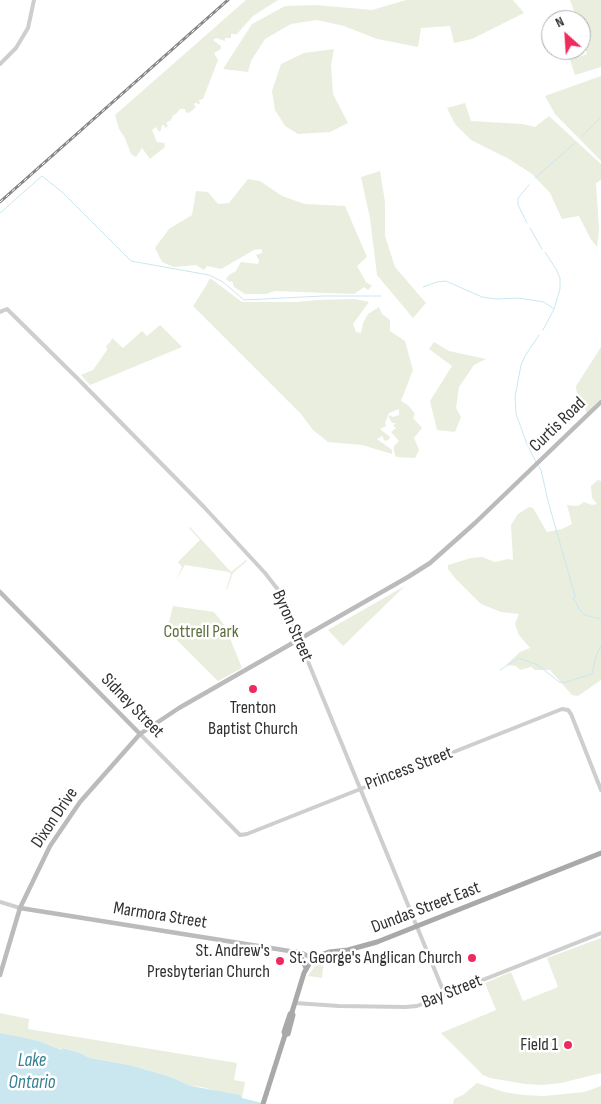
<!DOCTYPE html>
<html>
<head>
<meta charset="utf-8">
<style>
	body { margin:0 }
	#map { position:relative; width:601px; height:1104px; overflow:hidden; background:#fff; font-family:"Sofia Sans Condensed",sans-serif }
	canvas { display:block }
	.north { position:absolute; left:541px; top:10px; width:50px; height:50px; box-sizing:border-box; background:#fff; border:1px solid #adadad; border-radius:50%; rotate:334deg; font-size:14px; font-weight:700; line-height:20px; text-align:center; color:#313131 }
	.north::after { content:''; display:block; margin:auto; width:18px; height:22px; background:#ef2b5d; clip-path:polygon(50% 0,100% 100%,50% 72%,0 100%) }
</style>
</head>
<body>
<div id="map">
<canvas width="601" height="1104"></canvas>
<div class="north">N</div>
</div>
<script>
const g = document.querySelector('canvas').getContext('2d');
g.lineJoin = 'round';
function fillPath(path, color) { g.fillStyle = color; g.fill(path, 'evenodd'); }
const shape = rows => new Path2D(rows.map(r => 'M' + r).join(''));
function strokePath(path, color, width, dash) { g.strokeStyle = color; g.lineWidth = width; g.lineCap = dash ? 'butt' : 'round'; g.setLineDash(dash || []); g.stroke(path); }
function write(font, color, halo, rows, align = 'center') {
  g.font = font + ' "Sofia Sans Condensed",sans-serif'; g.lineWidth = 5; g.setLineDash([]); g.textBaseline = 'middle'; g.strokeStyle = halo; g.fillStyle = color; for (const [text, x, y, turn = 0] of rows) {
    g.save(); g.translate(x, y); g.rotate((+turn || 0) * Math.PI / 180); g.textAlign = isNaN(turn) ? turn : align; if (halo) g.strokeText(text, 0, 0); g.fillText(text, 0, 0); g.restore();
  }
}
fillPath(shape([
	[246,0,278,0,253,16,237,34,231,34,231,38,225,38,225,41,216,38,213,40,221,46,221,49,214,53,218,60,203,99,199,100,200,104,195,103,194,105,196,107,189,113,186,112,185,109,180,109,176,114,173,115,171,120,166,123,168,126,165,128,164,125,162,125,161,130,159,132,156,127,152,130,157,142,164,143,165,147,150,159,142,148,136,157,131,154,125,138,119,129,115,115],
	[406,0,513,0,524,13,472,39,454,43,450,26,421,28,418,47,377,39,344,26,317,20,291,24,265,39,251,61,248,72,223,69,252,24,285,6,316,5,372,10],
	[570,0,601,0,601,67,575,75,570,60,587,54,581,35,581,20,577,20],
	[334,49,331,65,333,94,348,123,330,132,298,134,285,126,275,110,272,91,281,64,304,53],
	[601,76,601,161,555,114,545,96],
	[465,103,471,121,523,124,535,127,549,116,601,164,601,180,596,183,599,230,597,247,590,238,579,216,562,219,550,193,532,174,509,159,471,140,455,124,447,108],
	[380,171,385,202,385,236,395,267,426,303,413,318,377,275,370,218,361,177],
	[248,179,260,181,282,196,305,204,345,206,367,257,357,266,366,282,372,286,368,290,364,287,354,294,275,291,266,294,245,294,234,287,232,281,230,282,226,279,229,275,236,271,241,262,258,264,259,260,256,255,262,253,262,249,254,250,221,269,207,266,204,270,196,265,174,267,162,262,155,248,169,229,192,215,196,191,208,192,218,204,229,203],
	[210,278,242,302,296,302,317,300,355,299,369,302,353,324,356,332,361,333,363,323,368,314,379,307,382,314,390,320,390,331,405,341,413,370,401,401,408,405,415,414,413,418,422,428,414,438,419,450,415,458,396,457,394,451,394,446,399,441,391,432,396,428,393,426,396,423,392,423,389,418,389,415,393,417,399,415,399,409,389,413,385,423,386,426,380,429,390,437,389,439,386,441,384,440,382,436,377,439,392,450,392,454,362,445,328,442,313,430,301,414,193,306,206,286],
	[160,325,182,347,90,385,81,375,93,370,107,350,106,346,111,341,112,338,123,348,142,331,147,336],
	[434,342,449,351,486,359,474,365,459,387,456,408,461,417,455,432,437,430,430,401,452,366,429,349],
	[601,347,601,398,587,413,577,395,576,386],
	[598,480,601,481,601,680,578,696,572,695,550,670,535,670,531,667,520,670,516,666,506,665,520,652,530,648,519,635,515,624,519,614,501,612,481,604,455,578,448,569,448,565,471,558,482,557,495,562,508,559,513,560,511,525,518,514,529,507,533,508,547,532,562,529,572,524,567,505,578,506,584,502,592,505,597,504,592,498,591,486],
	[190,527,231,572,246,560,247,561,233,573,227,589,226,589,231,574,229,572,185,565,176,580,182,567,178,562,200,540,189,528],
	[405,586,343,646,328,630],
	[173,606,214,612,225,626,242,668,218,681,167,630],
	[601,938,601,1073,561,1083,542,1085,525,1084,490,1078,483,1075,441,1033,496,1010,485,983,511,972,523,1001,558,987,547,958],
	[324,959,322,978,308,976,315,966],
	[0,1013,29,1019,28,1029,237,1063,234,1080,245,1082,242,1098,202,1087,191,1086,168,1076,129,1065,90,1058,80,1053,64,1048,63,1050,39,1041,3,1035,0,1033],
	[477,1083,504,1092,523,1095,544,1096,584,1092,601,1086,601,1104,453,1104,454,1099,463,1095]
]), '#eaeede');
fillPath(shape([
	[0,1033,39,1041,62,1050,63,1048,80,1053,90,1058,129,1065,168,1076,191,1086,240,1095,242,1098,266,1104,0,1104]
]), '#cae7ef');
strokePath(shape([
	[582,136,601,117],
	[535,178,575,143],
	[0,213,42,176,62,192,131,261,209,275,223,282,244,300,323,296,381,296],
	[527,223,518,205,518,198,529,185],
	[530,228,542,249],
	[423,287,437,282,446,281,482,297,496,299,518,298,544,302,554,309],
	[543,330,554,309,560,289,560,278,556,269,545,252],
	[536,462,527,444,516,414,515,397,521,365,525,356,539,335],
	[538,465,541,470,548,501,575,596,573,599,576,602,579,609,585,615,601,619],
	[500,670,519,658,538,665,559,682,563,683,592,674,596,656,601,646]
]), '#cae7ef', 1);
strokePath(shape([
	[0,64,16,48,28,28,34,0],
	[0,312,7,309,79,380,204,507,265,573,279,591,445,995],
	[140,734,240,835,247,834,562,709,568,710,571,714,601,790],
	[0,902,20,908],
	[295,1003,339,1006,405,1007,417,1006,601,933]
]), '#cecece', 4);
strokePath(shape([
	[0,592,140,734],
	[20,908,302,953,314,959],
	[0,975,20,908,50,846,80,802,140,734,179,708,408,577,430,563,475,523,601,402]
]), '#bbb', 4.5);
strokePath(shape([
	[296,952,302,959,306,968],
	[285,1035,288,1034,293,1015,292,1012,304,973,309,964,318,956,329,952,348,950,377,942,601,853],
	[263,1104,285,1035,284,1032,290,1014,292,1012]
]), '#a9a9a9', 5);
const rail = shape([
	[0,202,228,0]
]);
strokePath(rail, '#868686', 3);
strokePath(rail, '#fff', 1, [4]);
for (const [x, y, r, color] of [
	[253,689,5,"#ef2b5d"],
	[472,958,5,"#ef2b5d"],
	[280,961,5,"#ef2b5d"],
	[568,1045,5,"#ef2b5d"]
]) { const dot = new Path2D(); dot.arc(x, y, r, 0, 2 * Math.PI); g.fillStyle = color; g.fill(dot); strokePath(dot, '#fff', 2); }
write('18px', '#313131', '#fff', [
	["Curtis Road",558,425,-44],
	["Byron Street",292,626,66],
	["Sidney Street",132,706,46],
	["Princess Street",409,769,-21],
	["Dixon Drive",55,818,-56],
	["Dundas Street East",426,908,-21],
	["Marmora Street",160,916,9],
	["Bay Street",452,992,-22]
]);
write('18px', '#5d703b', '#fff', [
	["Cottrell Park",201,632]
]);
write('18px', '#313131', '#fff', [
	["Trenton",253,708,"center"],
	["Baptist Church",253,729,"center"],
	["St. Andrew's",270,951],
	["Presbyterian Church",270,972],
	["St. George's Anglican Church",462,958],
	["Field 1",558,1045]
], 'right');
write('italic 19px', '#377f92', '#fff', [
	["Lake",32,1061],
	["Ontario",32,1083]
]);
</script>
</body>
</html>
